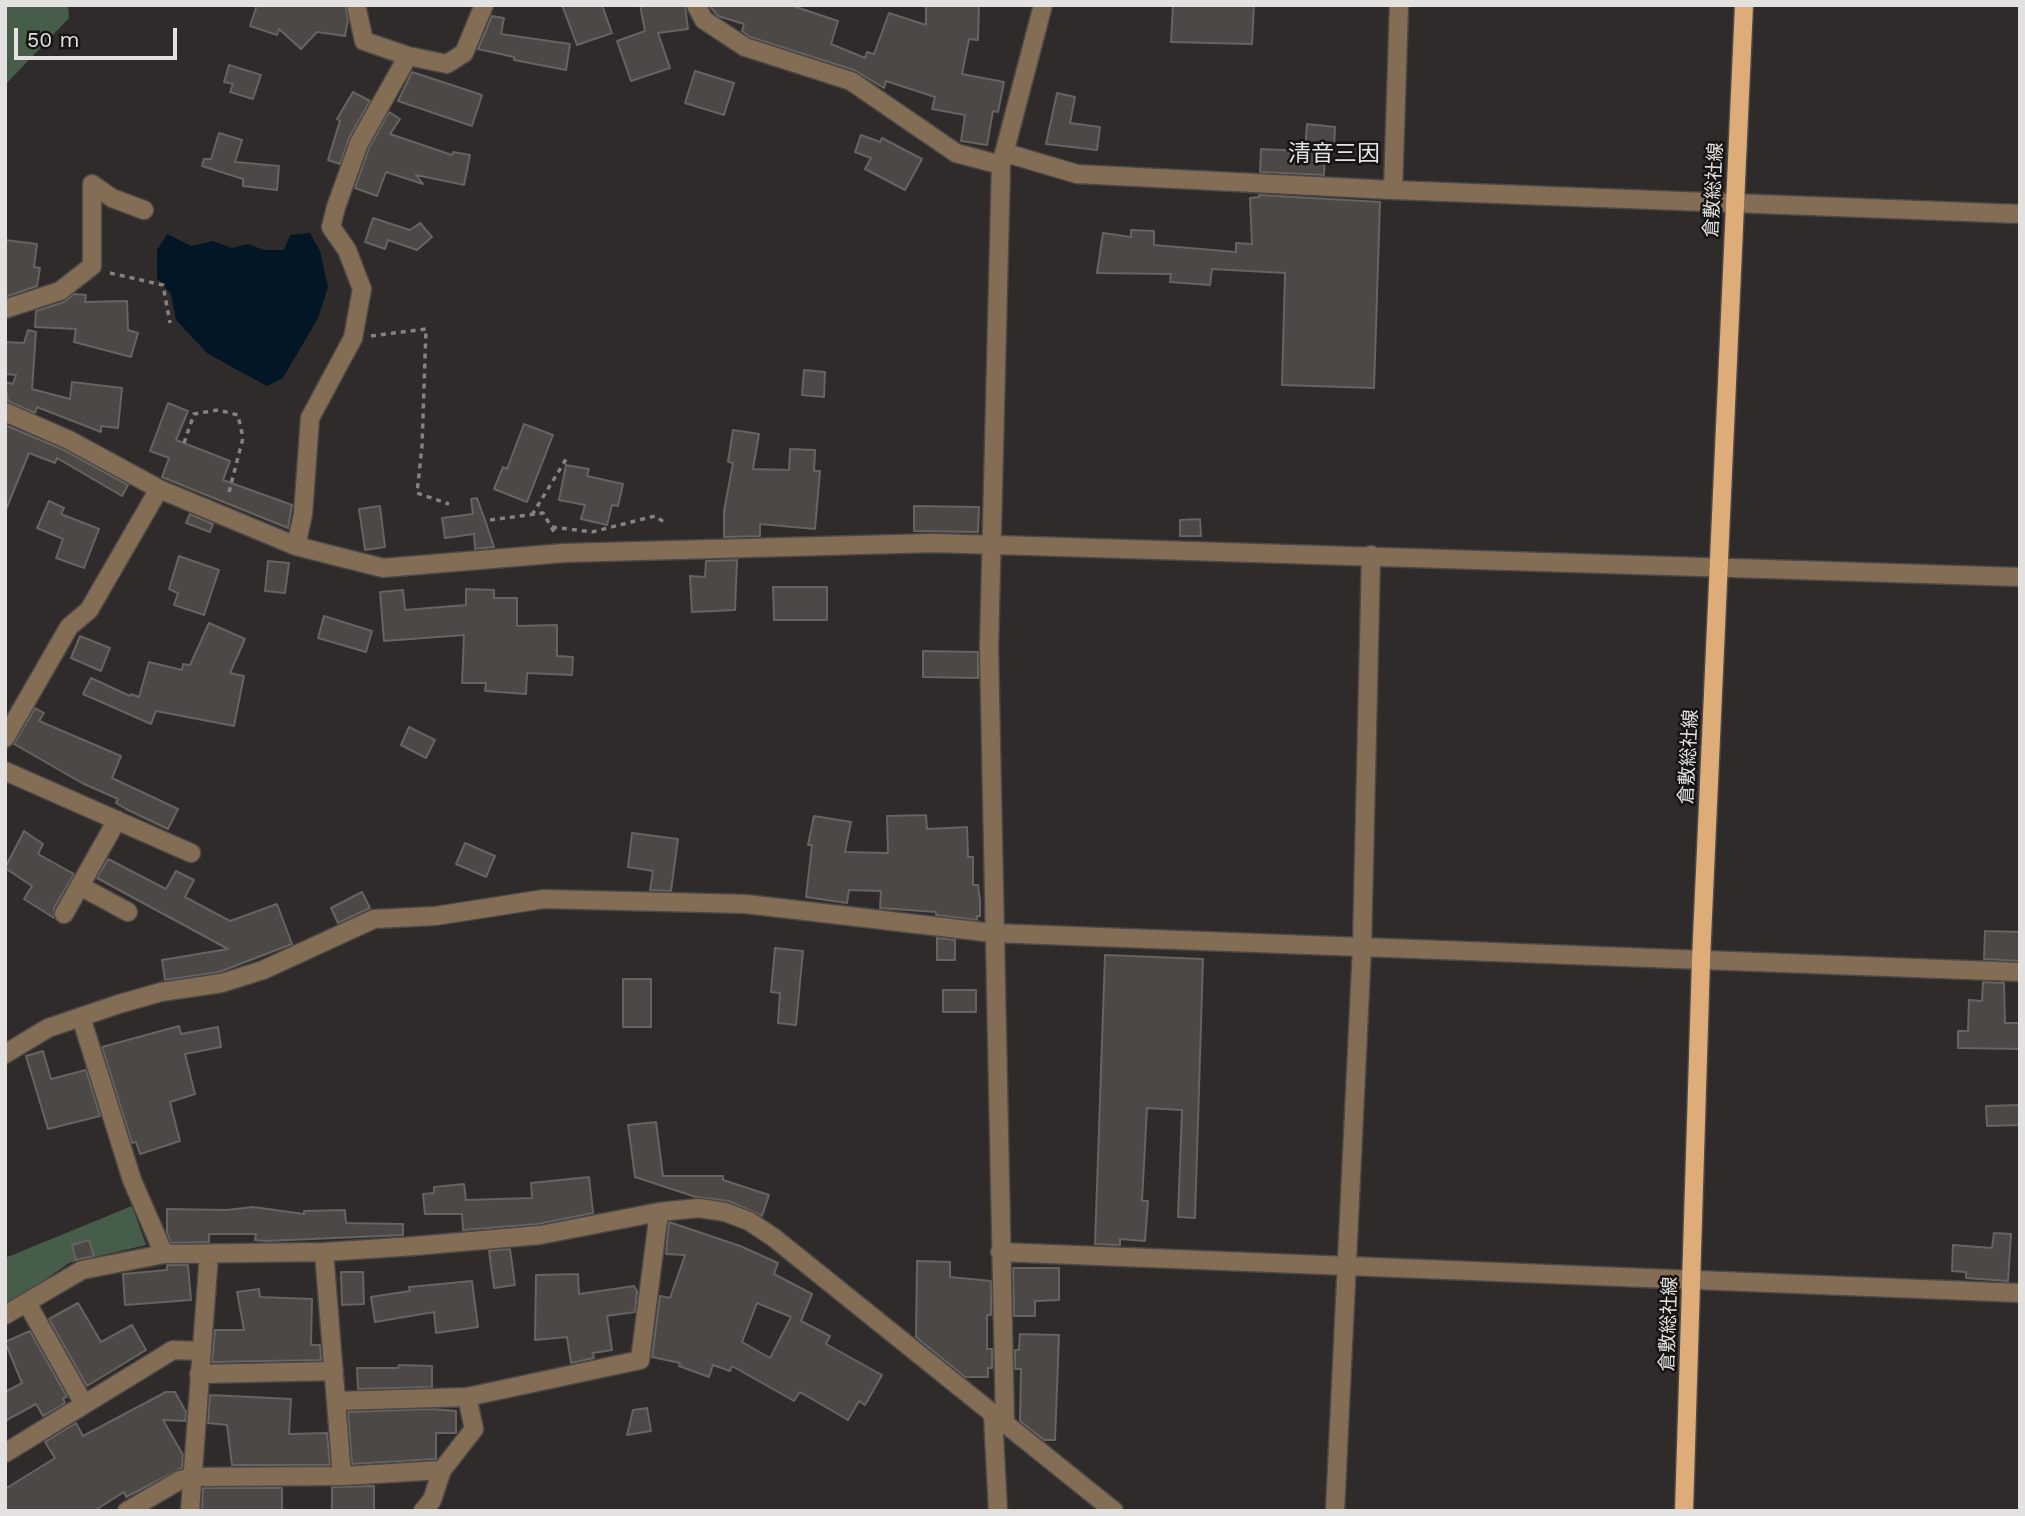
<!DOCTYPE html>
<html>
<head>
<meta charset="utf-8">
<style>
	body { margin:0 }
	#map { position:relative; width:2025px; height:1516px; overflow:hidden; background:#2f2b2a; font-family:"Work Sans",sans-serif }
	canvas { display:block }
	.frame { position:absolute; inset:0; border:7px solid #e4e2e1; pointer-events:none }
	.scale { position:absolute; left:14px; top:28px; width:163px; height:32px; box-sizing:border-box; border:4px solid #e4e2e1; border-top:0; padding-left:9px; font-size:21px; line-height:24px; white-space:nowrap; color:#e4e2e1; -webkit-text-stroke:5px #161413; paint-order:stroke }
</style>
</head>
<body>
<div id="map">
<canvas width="2025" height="1516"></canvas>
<div class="frame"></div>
<div class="scale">50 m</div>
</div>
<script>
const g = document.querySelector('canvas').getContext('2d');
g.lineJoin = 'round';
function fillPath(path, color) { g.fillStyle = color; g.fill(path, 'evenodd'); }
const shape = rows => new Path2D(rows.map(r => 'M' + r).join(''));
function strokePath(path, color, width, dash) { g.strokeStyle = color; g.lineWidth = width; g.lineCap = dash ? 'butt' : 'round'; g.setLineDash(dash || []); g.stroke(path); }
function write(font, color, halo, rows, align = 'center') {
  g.font = font + ' "Work Sans","Noto Sans JP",sans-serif'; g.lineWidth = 5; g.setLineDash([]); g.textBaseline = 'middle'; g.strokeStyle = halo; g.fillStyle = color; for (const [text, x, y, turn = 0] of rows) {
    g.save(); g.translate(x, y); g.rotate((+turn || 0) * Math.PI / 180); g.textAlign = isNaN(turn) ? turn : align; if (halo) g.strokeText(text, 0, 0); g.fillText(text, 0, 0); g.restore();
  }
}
fillPath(shape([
	[5,5,68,5,69,18,5,85],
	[132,1206,146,1245,69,1263,5,1308,5,1258]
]), '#465d49');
fillPath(shape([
	[310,233,320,251,328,287,318,318,283,378,267,386,241,372,207,353,176,320,171,294,157,278,157,250,167,234,191,246,213,241,232,248,248,244,264,250,284,250,290,235]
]), '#021626');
const building = shape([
	[257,5,345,5,348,19,345,36,317,32,301,49,279,29,277,35,250,26,257,5],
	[562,5,602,5,612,33,577,45,562,5],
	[640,5,685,5,688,29,658,33,670,68,631,81,617,41,645,31,640,5],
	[709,5,790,5,838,21,831,44,865,58,867,52,874,54,889,13,926,25,926,5,979,5,978,40,969,39,962,74,1004,82,998,112,993,111,987,145,961,141,965,115,932,109,935,97,886,81,884,88,854,70,750,37,742,31,744,24,718,16,709,5],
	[1173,5,1254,5,1252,44,1171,42,1173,5],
	[492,16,504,18,501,34,570,44,566,70,514,60,514,57,478,49,492,16],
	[229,65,261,75,253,99,230,92,233,84,224,82,229,65],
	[695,71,734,83,724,115,685,103,695,71],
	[412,72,482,95,472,126,398,101,412,72],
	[353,92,370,101,349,138,340,164,328,160,340,121,337,119,353,92],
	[1057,93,1075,97,1070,123,1100,127,1097,150,1046,144,1057,93],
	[389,112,400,119,390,134,452,155,453,152,470,155,464,185,416,175,423,184,386,172,377,196,355,188,369,148,389,112],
	[1307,124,1335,127,1334,150,1325,149,1324,175,1260,172,1261,149,1305,151,1307,124],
	[219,133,242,140,235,162,279,166,277,190,243,186,243,179,202,166,204,159,211,159,219,133],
	[861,135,880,142,882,138,922,159,905,190,865,169,871,158,855,152,861,135],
	[1259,195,1380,202,1374,388,1282,385,1285,273,1212,269,1210,285,1170,282,1171,274,1097,273,1103,233,1131,237,1131,230,1154,231,1154,245,1236,252,1236,243,1252,244,1250,198,1259,197,1259,195],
	[373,218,410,230,420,223,432,237,417,250,388,240,385,249,365,242,373,218],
	[5,240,37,244,34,267,40,268,37,286,5,297,5,240],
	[74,294,86,295,85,302,127,301,128,330,138,333,131,357,74,342,76,329,35,327,36,311,64,302,74,294],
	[28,330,36,332,32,389,70,399,72,382,122,388,118,428,101,426,101,432,37,407,35,413,8,401,5,382,13,384,16,375,5,374,5,342,24,343,28,330],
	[804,370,825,372,824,397,802,395,804,370],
	[168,403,188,411,176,440,230,461,223,480,292,505,288,528,162,477,169,458,150,451,168,403],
	[524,424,553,435,527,502,494,489,503,467,507,469,524,424],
	[5,425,64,450,128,485,122,496,57,458,55,463,29,453,5,512,5,425],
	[733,430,759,434,753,469,789,470,790,449,815,450,814,471,820,471,815,529,760,524,760,536,724,537,724,511,733,463,728,462,733,430],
	[566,465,589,469,587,476,623,484,618,506,612,505,607,525,581,519,585,505,559,500,566,465],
	[477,498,486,523,494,547,475,549,474,534,445,538,442,518,473,514,471,499,477,498],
	[49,501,64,508,61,514,99,529,84,568,56,558,63,539,37,528,49,501],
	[380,506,385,547,365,550,359,509,380,506],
	[914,506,979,507,978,532,914,531,914,506],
	[190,514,213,524,210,532,186,523,190,514],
	[1200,519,1201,536,1180,536,1180,520,1200,519],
	[179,556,219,570,204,615,174,605,178,593,169,589,179,556],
	[737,560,735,610,692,612,690,576,705,577,706,561,737,560],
	[268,561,289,563,285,593,265,591,268,561],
	[773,587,827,587,827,620,774,620,773,587],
	[466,589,494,590,494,598,517,598,517,626,557,625,557,656,573,657,572,675,527,673,526,694,485,691,486,683,462,683,464,635,384,641,380,592,403,590,405,610,466,605,466,589],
	[324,616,372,631,366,652,318,638,324,616],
	[209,623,245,639,230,673,244,676,234,726,156,711,151,724,83,694,91,678,130,696,131,694,139,697,149,662,182,670,183,664,190,665,209,623],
	[80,636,110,648,101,671,71,658,80,636],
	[923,651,978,652,978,678,923,677,923,651],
	[35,708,44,713,39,721,121,756,112,778,178,809,168,829,126,809,116,803,118,799,82,783,14,744,35,708],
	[409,727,435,740,426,758,401,745,409,727],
	[926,815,927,829,967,827,968,857,973,857,973,885,978,885,980,900,980,916,977,916,977,920,936,915,936,912,880,908,881,891,849,890,847,903,806,897,812,845,808,845,814,816,851,822,845,852,888,853,887,816,926,815],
	[24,831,43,844,38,854,74,874,54,908,54,918,24,899,32,886,5,868,24,831],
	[632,833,678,839,671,891,650,890,653,871,628,867,632,833],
	[465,843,495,856,486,877,456,864,465,843],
	[108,859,166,889,176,871,194,880,185,897,230,921,277,904,292,944,219,972,165,980,162,960,228,949,97,878,108,859],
	[362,892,370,908,338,923,331,908,362,892],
	[1985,931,2020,932,2020,961,1984,959,1985,931],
	[937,938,955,940,955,960,937,960,937,938],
	[775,948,803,951,796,1025,778,1023,780,993,771,992,775,948],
	[1105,955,1203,959,1195,1218,1178,1217,1182,1110,1147,1108,1142,1201,1148,1201,1145,1241,1120,1239,1120,1245,1095,1244,1105,955],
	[623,979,651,979,651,1027,623,1027,623,979],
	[1983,982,2004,983,2005,1023,2020,1023,2020,1049,1958,1048,1958,1031,1968,1031,1969,1000,1982,1001,1983,982],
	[943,990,976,990,976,1012,943,1012,943,990],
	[179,1026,181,1034,218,1027,221,1047,185,1054,195,1094,170,1102,180,1141,140,1154,136,1142,132,1143,102,1047,179,1026],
	[43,1051,51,1079,86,1070,100,1116,48,1129,26,1056,43,1051],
	[2020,1105,2020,1125,1987,1126,1986,1106,2020,1105],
	[656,1122,663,1176,723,1176,723,1180,769,1195,762,1216,729,1201,696,1197,635,1177,628,1125,656,1122],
	[589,1177,593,1213,538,1224,463,1230,462,1214,425,1214,423,1194,434,1193,434,1187,464,1184,466,1200,532,1198,531,1183,589,1177],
	[253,1207,304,1214,304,1211,345,1210,346,1223,403,1224,403,1235,266,1241,255,1240,256,1234,209,1234,209,1242,171,1243,167,1233,167,1209,227,1210,253,1207],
	[669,1222,740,1246,778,1263,774,1274,812,1294,801,1321,830,1336,826,1344,882,1375,865,1405,859,1401,848,1420,800,1392,794,1401,732,1366,730,1371,713,1365,709,1377,679,1366,680,1363,652,1357,660,1296,670,1298,685,1255,666,1254,669,1222],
	[757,1303,791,1317,770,1358,742,1342,757,1303],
	[1994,1233,2011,1234,2008,1281,1966,1278,1966,1272,1952,1271,1953,1245,1992,1248,1994,1233],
	[89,1240,94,1256,76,1260,72,1245,89,1240],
	[510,1249,515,1285,494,1288,489,1251,510,1249],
	[917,1261,950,1262,950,1277,991,1281,991,1315,987,1315,987,1349,992,1349,992,1368,988,1368,988,1377,965,1377,916,1337,917,1261],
	[167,1265,188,1265,191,1300,125,1305,123,1274,167,1270,167,1265],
	[1013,1268,1059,1268,1059,1300,1035,1301,1035,1316,1014,1316,1013,1268],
	[341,1272,363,1272,364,1304,342,1305,341,1272],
	[578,1274,579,1294,634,1286,637,1291,635,1312,607,1316,612,1350,593,1353,594,1358,571,1363,567,1337,535,1340,536,1275,578,1274],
	[472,1281,478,1327,436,1333,434,1312,375,1322,371,1297,410,1291,409,1287,472,1281],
	[259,1289,260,1297,312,1299,311,1345,320,1345,321,1360,212,1362,215,1330,244,1330,237,1292,259,1289],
	[78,1303,101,1342,132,1325,146,1350,87,1386,49,1319,78,1303],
	[30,1331,67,1397,63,1398,65,1403,43,1416,36,1404,5,1421,5,1392,22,1383,5,1342,30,1331],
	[1020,1334,1059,1335,1055,1440,1044,1440,1020,1421,1021,1369,1015,1369,1015,1350,1019,1350,1020,1334],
	[399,1365,432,1366,432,1387,358,1389,357,1368,398,1368,399,1365],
	[166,1392,175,1392,186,1412,185,1421,163,1420,183,1455,182,1468,126,1497,124,1492,94,1511,5,1511,5,1489,55,1458,45,1442,76,1423,83,1436,166,1392],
	[210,1395,291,1399,289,1434,327,1433,330,1465,232,1465,227,1425,208,1423,210,1395],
	[647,1408,651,1431,627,1435,633,1410,647,1408],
	[432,1409,456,1411,456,1433,436,1433,436,1459,352,1464,348,1412,432,1409],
	[374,1486,374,1511,332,1511,332,1487,374,1486],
	[203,1488,282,1488,282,1511,202,1511,203,1488]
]);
fillPath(building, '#4b4846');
strokePath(building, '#666360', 2);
const minor = shape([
	[356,5,364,41,408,56],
	[696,5,704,20,745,47,851,81,956,153,1001,165],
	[1006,153,1077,174,1393,190,2020,214],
	[1393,190,1399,5],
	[5,309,60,291,92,266,92,184,112,198,144,210],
	[5,412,69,440,159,489,296,546,383,568,564,553,934,543,2020,577],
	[296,546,303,514,310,418,353,338,362,289,347,250,331,227,336,207,359,143,408,56,447,64,464,53,484,5],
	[5,738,69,627,89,610,159,489],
	[5,771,191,853],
	[80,886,128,912],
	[64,914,117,820],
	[81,1017,132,1180,164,1254],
	[5,1054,48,1028,119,1004,161,992,222,983,263,970,374,919,435,916,544,899,746,904,993,933,2020,972],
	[324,1252,342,1476],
	[1000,1252,2020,1293],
	[27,1303,84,1404],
	[5,1315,82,1270,164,1254,324,1252,415,1246,540,1235,659,1212,699,1208,725,1212,749,1221,773,1237,1114,1511],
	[199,1374,334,1371],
	[337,1401,467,1397,640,1360,659,1212],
	[993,1415,998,1511],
	[1005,1424,989,648,1001,165,1043,5],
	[5,1453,173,1350,200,1351],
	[127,1511,180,1480,193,1477,342,1476,442,1470,474,1429,467,1397],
	[190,1511,209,1254],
	[423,1511,432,1500,442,1470],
	[1335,1511,1362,947,1371,555]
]);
const major = shape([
	[1684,1511,1701,960,1744,5]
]);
strokePath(minor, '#4c4847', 21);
strokePath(major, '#4c4847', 21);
strokePath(shape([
	[110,273,163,285,170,323],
	[371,336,426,329,422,446,417,493,449,504],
	[184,443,194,414,218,410,238,415,243,438,228,496],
	[532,515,568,456],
	[490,520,543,513,556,535],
	[552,527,592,532,655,516,664,522]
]), '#858281', 3.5, [5, 5]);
strokePath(minor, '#846d55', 18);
strokePath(major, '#ddac79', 18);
write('19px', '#e4e2e1', '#161413', [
	["倉敷総社線",1714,190,-87],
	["倉敷総社線",1689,757,-87],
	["倉敷総社線",1669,1324,-88]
]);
write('23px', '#e4e2e1', '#161413', [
	["清音三因",1334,154]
]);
</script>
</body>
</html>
